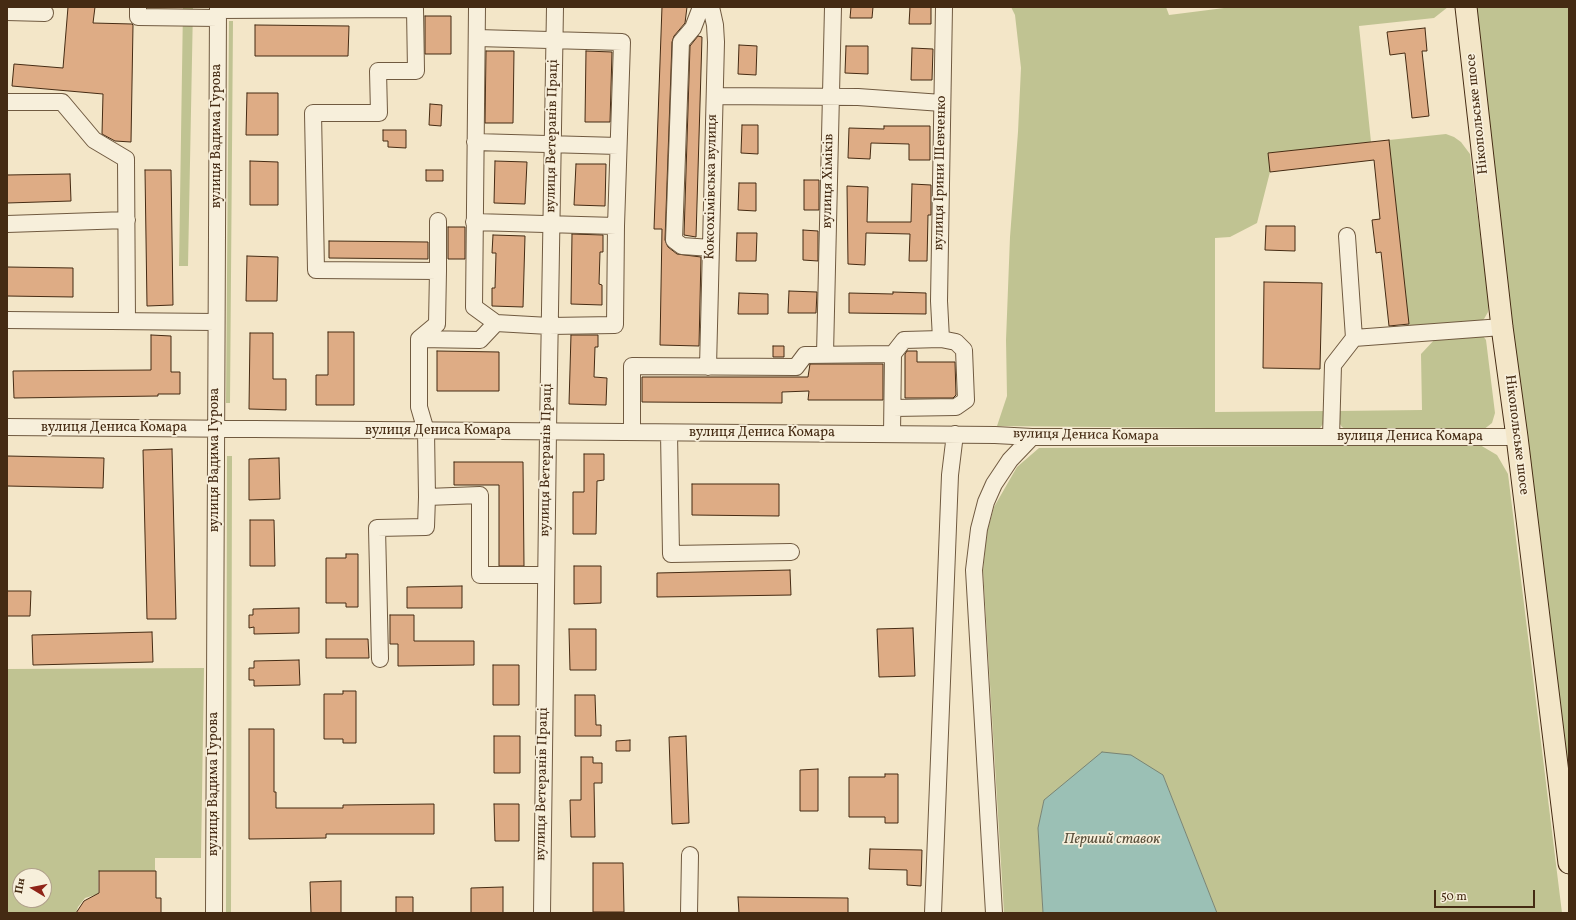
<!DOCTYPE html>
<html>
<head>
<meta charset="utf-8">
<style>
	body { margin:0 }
	#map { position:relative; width:1576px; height:920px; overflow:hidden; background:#f3e6c8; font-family:Vollkorn,serif }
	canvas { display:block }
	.frame { position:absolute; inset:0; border:8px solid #452b13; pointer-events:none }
	.north { position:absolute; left:12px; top:868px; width:40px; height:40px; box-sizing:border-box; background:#f7efdb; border:1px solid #b0a18b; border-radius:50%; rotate:280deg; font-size:11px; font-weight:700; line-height:16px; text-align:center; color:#452b13 }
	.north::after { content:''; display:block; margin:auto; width:14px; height:18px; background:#8f2418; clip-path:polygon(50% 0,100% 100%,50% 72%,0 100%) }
	.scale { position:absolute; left:1434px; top:890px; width:101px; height:18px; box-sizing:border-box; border:2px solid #452b13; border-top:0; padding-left:5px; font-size:12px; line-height:14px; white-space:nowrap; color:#452b13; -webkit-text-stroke:3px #f7efdb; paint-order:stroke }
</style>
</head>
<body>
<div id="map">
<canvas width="1576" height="920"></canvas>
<div class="frame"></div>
<div class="north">Пн</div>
<div class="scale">50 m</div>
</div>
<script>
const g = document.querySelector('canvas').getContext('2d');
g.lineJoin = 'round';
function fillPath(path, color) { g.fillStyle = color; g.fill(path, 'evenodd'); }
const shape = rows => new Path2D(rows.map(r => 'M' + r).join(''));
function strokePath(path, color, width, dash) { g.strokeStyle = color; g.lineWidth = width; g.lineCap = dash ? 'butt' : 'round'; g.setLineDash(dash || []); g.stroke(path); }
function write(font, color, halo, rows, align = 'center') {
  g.font = font + ' Vollkorn,serif'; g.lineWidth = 3.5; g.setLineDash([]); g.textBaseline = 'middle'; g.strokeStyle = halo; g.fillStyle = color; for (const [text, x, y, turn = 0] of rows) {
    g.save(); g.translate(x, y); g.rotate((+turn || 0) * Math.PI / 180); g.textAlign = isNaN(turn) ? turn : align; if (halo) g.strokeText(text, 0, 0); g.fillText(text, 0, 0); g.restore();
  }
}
fillPath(shape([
	[183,7,193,7,188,266,179,266],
	[1011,7,1166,7,1169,15,1232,7,1448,7,1434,18,1359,26,1371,142,1269,153,1270,172,1257,223,1230,237,1215,238,1215,412,1325,411,1325,421,1320,428,1313,429,997,426,1007,396,1006,340,1010,237,1018,132,1021,68,1015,15],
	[1476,7,1569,7,1569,794,1511,325],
	[229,21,233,21,230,403,226,403],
	[1446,134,1454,137,1461,142,1470,154,1489,303,1488,312,1484,319,1477,324,1409,330,1389,140],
	[1483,336,1486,340,1495,413,1492,423,1483,430,1348,431,1342,427,1338,421,1338,411,1422,410,1421,354,1436,338],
	[1480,445,1497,455,1508,474,1562,913,1217,913,1163,775,1044,800,1038,828,1043,913,1004,913,983,570,987,532,994,507,1017,467,1039,448],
	[227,456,232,456,231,913,226,913],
	[204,668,201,858,155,858,155,871,98,871,98,894,85,898,78,907,76,913,7,913,7,669],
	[20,876,44,876,44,900,20,900]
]), '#c0c392');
const water = shape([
	[1102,752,1131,755,1163,775,1217,913,1043,913,1038,828,1044,800,1102,752]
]);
fillPath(water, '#9bc0b5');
strokePath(water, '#798474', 1);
const building = shape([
	[68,7,95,7,93,23,132,24,133,25,131,142,115,141,102,134,103,94,12,86,14,64,63,68,68,7],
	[662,7,687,7,685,23,674,36,672,42,665,240,668,247,677,254,701,257,699,346,660,345,662,229,654,229,662,7],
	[851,7,873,7,872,18,850,18,851,7],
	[910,7,931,7,931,24,909,24,910,7],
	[425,16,451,16,451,54,425,54,425,16],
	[255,25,349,26,348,56,255,56,255,25],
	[1425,28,1427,51,1422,51,1429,116,1412,118,1405,53,1390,55,1387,32,1425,28],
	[698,36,702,37,696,237,684,235,690,46,698,36],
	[739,45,757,46,756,75,738,74,739,45],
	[846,46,868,46,868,74,845,73,846,46],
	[912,48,933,49,932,80,911,80,912,48],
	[486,51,514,51,513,123,485,123,486,51],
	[586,51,612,52,610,122,585,122,586,51],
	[247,93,278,93,278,135,246,135,247,93],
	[430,104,442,105,441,126,429,125,430,104],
	[742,125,758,125,758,154,741,153,742,125],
	[884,126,930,126,930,160,909,160,909,144,871,143,870,159,848,158,849,128,884,129,884,126],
	[383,130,406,130,406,148,388,147,388,141,383,141,383,130],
	[1389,140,1409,324,1389,326,1381,252,1376,253,1372,220,1380,219,1374,160,1270,172,1268,153,1389,140],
	[250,161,278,162,278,205,250,205,250,161],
	[495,161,527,162,525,204,494,203,495,161],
	[576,164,606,164,605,206,574,205,576,164],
	[145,170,171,170,173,305,147,306,145,170],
	[426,170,443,170,443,181,426,181,426,170],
	[70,174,71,201,7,203,7,175,70,174],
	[804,180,819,180,819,210,804,210,804,180],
	[739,183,756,183,756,211,738,210,739,183],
	[912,184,931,185,931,215,928,215,927,261,909,261,910,234,866,233,865,265,848,264,847,186,868,187,867,222,911,222,912,184],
	[1266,226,1295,226,1295,251,1265,250,1266,226],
	[448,227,465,227,465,259,448,259,448,227],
	[803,230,818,231,818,261,803,260,803,230],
	[737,233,757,233,756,261,736,261,737,233],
	[572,234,603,235,603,252,600,252,599,284,602,285,602,305,571,304,572,234],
	[493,235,525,236,523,307,492,306,492,288,495,288,496,253,492,253,493,235],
	[329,241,428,242,428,259,329,258,329,241],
	[247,256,278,257,277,301,246,301,247,256],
	[7,267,73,268,73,297,7,296,7,267],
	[1264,282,1322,283,1320,369,1263,368,1264,282],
	[789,291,817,292,816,313,788,313,789,291],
	[893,292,926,293,926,314,849,313,849,293,893,294,893,292],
	[739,293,768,294,768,314,738,314,739,293],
	[328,332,354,332,354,405,316,405,316,375,328,375,328,332],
	[250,333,273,333,273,379,286,379,286,410,249,409,250,333],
	[151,335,171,336,171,372,180,372,180,394,158,394,158,396,14,398,13,371,151,370,151,335],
	[571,335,598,335,598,347,595,347,594,377,607,378,606,405,569,404,571,335],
	[773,346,784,346,784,357,773,357,773,346],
	[437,351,499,352,499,391,437,391,437,351],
	[907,351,917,351,917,362,955,362,956,395,953,398,905,398,905,354,907,351],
	[810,364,883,364,883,400,808,400,809,391,782,392,782,403,642,402,642,377,808,377,810,364],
	[172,449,176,619,147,619,143,450,172,449],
	[584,454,604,454,604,480,597,481,596,534,573,534,573,492,584,492,584,454],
	[7,456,104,458,103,488,7,486,7,456],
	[279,458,280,499,249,500,249,459,279,458],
	[454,462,523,462,524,566,499,566,499,485,454,485,454,462],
	[692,484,779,484,779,516,692,515,692,484],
	[250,520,274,520,275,566,250,566,250,520],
	[346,554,358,554,358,607,346,607,346,603,326,603,326,558,346,558,346,554],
	[574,566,601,566,601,603,574,604,574,566],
	[790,570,791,595,657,597,657,573,790,570],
	[462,586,462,608,407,608,407,587,462,586],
	[7,591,31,591,30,616,7,616,7,591],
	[299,608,299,633,254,634,254,627,249,628,249,615,253,615,253,609,299,608],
	[390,615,414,615,414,641,474,641,474,665,398,666,398,644,390,644,390,615],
	[913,628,915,676,879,677,877,629,913,628],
	[569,629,596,629,596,670,570,670,569,629],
	[152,632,153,662,33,665,32,635,152,632],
	[326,639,368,639,369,658,326,658,326,639],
	[299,660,300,685,254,686,254,680,249,680,249,668,254,668,254,661,299,660],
	[493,665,519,665,519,705,493,705,493,665],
	[343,691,356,691,356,743,343,743,343,739,324,739,324,694,343,694,343,691],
	[575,695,595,695,596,725,601,725,601,736,575,736,575,695],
	[249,729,274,729,274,792,276,792,276,808,343,808,343,805,434,804,434,834,326,834,326,838,249,839,249,729],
	[494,736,520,736,520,773,494,773,494,736],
	[686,736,689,823,672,824,669,737,686,736],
	[630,740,630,751,616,751,616,741,630,740],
	[581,757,593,757,593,763,602,763,602,783,594,783,595,837,571,837,570,800,581,800,581,757],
	[818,769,818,811,800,811,800,770,818,769],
	[885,774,898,774,898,823,885,823,885,817,849,817,849,777,885,777,885,774],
	[494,804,519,804,519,841,495,841,494,804],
	[870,849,922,850,921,886,907,885,907,870,869,869,870,849],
	[593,863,623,863,624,912,593,912,593,863],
	[99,871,156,871,156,898,161,898,161,913,76,913,84,901,99,893,99,871],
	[341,881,341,913,311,913,310,882,341,881],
	[503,887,503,913,471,913,471,888,503,887],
	[396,897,413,897,413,913,396,913,396,897],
	[738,897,848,898,848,913,739,913,738,897]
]);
fillPath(building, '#deac85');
strokePath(building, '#452b13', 1);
const minor = shape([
	[138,7,138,17,218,18],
	[477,7,474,307,496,323],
	[701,7,693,28,681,42,674,240,682,246,711,248],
	[218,10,415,9,416,71,378,71,379,113,313,113,316,270,438,271,438,221],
	[7,12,45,13],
	[715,96,858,97,942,103],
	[7,102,62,102,94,140,126,159,127,321],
	[475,142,618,146],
	[474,222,616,226],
	[7,224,127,220],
	[1347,236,1354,338,1502,327],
	[438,271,437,324,419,339,419,407,426,431,427,497,480,495,480,575,546,575],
	[7,320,216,322],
	[419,339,480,340,496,323,549,326,615,325,616,226,622,42,477,38],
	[941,339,939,301,944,7],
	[825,354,833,7],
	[708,367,716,42,715,25,711,7],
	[7,427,995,435,1032,437,1517,437],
	[632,432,632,366,796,367,805,355,893,354,904,340,941,339,956,342,964,350,966,400,956,407,893,408],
	[669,433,671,554,791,552],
	[892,434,893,354],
	[1331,437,1333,365,1354,338],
	[380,659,377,528,426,527,427,497],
	[214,913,218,7],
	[542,913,548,431,555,7],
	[689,913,690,855],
	[933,913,950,475,955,434],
	[994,913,974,570,979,529,986,502,994,484,1010,460,1032,437]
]);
const major = shape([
	[1466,7,1502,327,1517,437,1569,863]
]);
strokePath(minor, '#705a40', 18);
strokePath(major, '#452b13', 23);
strokePath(minor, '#f7efdb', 16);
strokePath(major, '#f3e6c8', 21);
write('14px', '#452b13', '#f7efdb', [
	["Нікопольське шосе",1478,114,-96],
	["вулиця Вадима Гурова",217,136,-90],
	["вулиця Ветеранів Праці",553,136,-89],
	["вулиця Ірини Шевченко",941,173,-89],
	["вулиця Хіміків",829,181,-89],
	["Коксохімівська вулиця",712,187,-89],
	["вулиця Дениса Комара",114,428],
	["вулиця Дениса Комара",438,431],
	["вулиця Дениса Комара",762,433],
	["Нікопольське шосе",1516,435,83],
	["вулиця Дениса Комара",1086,436,1],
	["вулиця Дениса Комара",1410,437],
	["вулиця Вадима Гурова",215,460,-90],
	["вулиця Ветеранів Праці",547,460,-89],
	["вулиця Вадима Гурова",214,784,-90],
	["вулиця Ветеранів Праці",543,784,-89]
]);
write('italic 15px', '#5a503c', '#f7efdb', [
	["Перший ставок",1112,840]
]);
</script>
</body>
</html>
